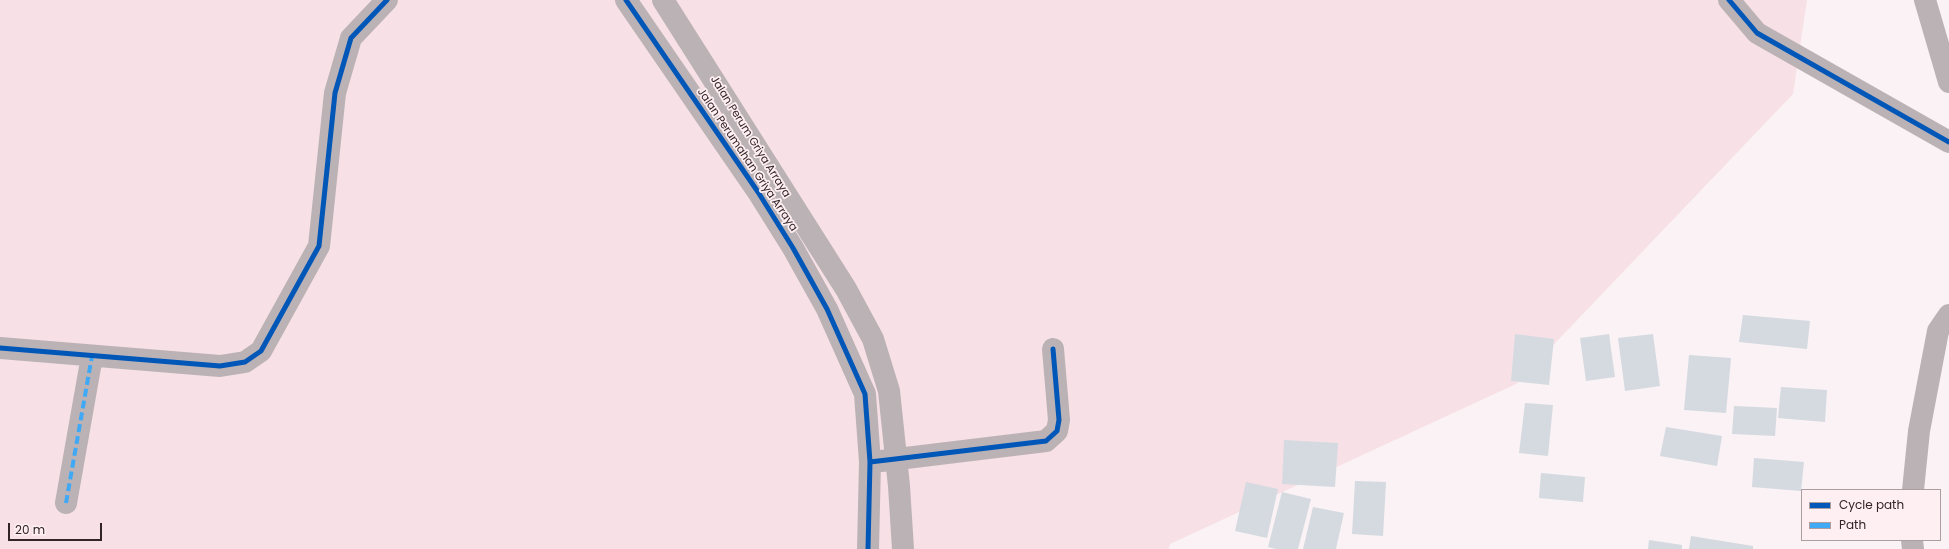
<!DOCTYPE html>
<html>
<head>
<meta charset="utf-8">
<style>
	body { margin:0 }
	#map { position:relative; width:1949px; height:549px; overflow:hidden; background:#faf2f4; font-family:Poppins,sans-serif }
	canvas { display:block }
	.legend { position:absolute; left:1801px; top:489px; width:140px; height:52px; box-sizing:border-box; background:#feeff3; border:1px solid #ac9da1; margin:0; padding:5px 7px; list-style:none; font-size:12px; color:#312327 }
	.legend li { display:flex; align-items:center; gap:8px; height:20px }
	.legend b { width:20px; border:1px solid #ac9da1 }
	.scale { position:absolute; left:8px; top:523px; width:94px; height:18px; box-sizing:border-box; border:2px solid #312327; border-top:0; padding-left:5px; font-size:12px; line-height:14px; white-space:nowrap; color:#312327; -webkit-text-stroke:3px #feeff3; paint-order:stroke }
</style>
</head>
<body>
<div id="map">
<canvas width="1949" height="549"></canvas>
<ul class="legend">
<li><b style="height:5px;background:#0057b8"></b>Cycle path</li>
<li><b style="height:5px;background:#3fa9f5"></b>Path</li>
</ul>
<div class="scale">20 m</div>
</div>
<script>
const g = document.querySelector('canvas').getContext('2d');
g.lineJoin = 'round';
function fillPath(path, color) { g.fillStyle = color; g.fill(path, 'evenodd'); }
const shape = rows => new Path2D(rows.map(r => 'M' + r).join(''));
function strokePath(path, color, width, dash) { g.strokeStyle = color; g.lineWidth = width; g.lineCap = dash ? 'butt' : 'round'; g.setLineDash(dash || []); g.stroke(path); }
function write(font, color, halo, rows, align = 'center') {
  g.font = font + ' Poppins,sans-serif'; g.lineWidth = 3.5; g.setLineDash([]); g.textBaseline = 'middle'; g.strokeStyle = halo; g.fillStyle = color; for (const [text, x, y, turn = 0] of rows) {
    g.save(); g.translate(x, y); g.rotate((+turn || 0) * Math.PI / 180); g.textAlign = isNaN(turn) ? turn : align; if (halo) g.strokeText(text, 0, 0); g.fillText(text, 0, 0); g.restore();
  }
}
fillPath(shape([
	[0,0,1807,0,1793,94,1516,384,1170,544,1169,549,0,549]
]), '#f7e0e6');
fillPath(shape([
	[1743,315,1810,321,1807,349,1739,342],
	[1515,334,1554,339,1549,385,1511,381],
	[1609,334,1615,377,1586,381,1580,338],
	[1653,334,1660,386,1625,391,1618,338],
	[1689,355,1731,358,1726,413,1684,410],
	[1781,387,1827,390,1825,422,1778,418],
	[1525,403,1553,405,1548,456,1519,453],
	[1734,406,1777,408,1775,436,1732,434],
	[1666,427,1722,436,1717,466,1660,456],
	[1284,440,1338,443,1335,487,1282,484],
	[1754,458,1804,462,1801,491,1752,487],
	[1541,473,1585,477,1583,502,1539,498],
	[1355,481,1386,482,1383,536,1352,534],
	[1246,482,1278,489,1267,538,1235,531],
	[1282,492,1311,499,1298,549,1276,549,1268,547],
	[1313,507,1344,513,1336,549,1303,549],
	[1691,536,1753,546,1753,549,1689,549],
	[1649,540,1682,545,1682,549,1648,549]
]), '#d4dae0');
strokePath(shape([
	[626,0,758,192,793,248,827,309,865,394,870,462,868,549],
	[663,0,846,289,873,339,889,391,899,486,903,549],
	[1729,0,1757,33,1949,142],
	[1925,0,1949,82],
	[0,348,220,366,245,362,261,351,319,246,335,93,351,38,387,0],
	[881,461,1046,441,1057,431,1059,420,1053,349],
	[1913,490,1919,431,1938,331,1949,315],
	[66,503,92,356],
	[1912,540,1913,549]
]), '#bbb2b5', 22);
strokePath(shape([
	[66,503,92,356]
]), '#3fa9f5', 4, [8, 4]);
strokePath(shape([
	[626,0,758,192,793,248,827,309,865,394,870,462,868,549],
	[1729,0,1757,33,1949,142],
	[0,348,220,366,245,362,261,351,319,246,335,93,351,38,387,0],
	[870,462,1046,441,1057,431,1059,420,1053,349]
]), '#0057b8', 5);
write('11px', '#312327', '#feeff3', [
	["Jalan Perum Griya Arraya",750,137,58],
	["Jalan Perumahan Griya Arraya",747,160,56]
]);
</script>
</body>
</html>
